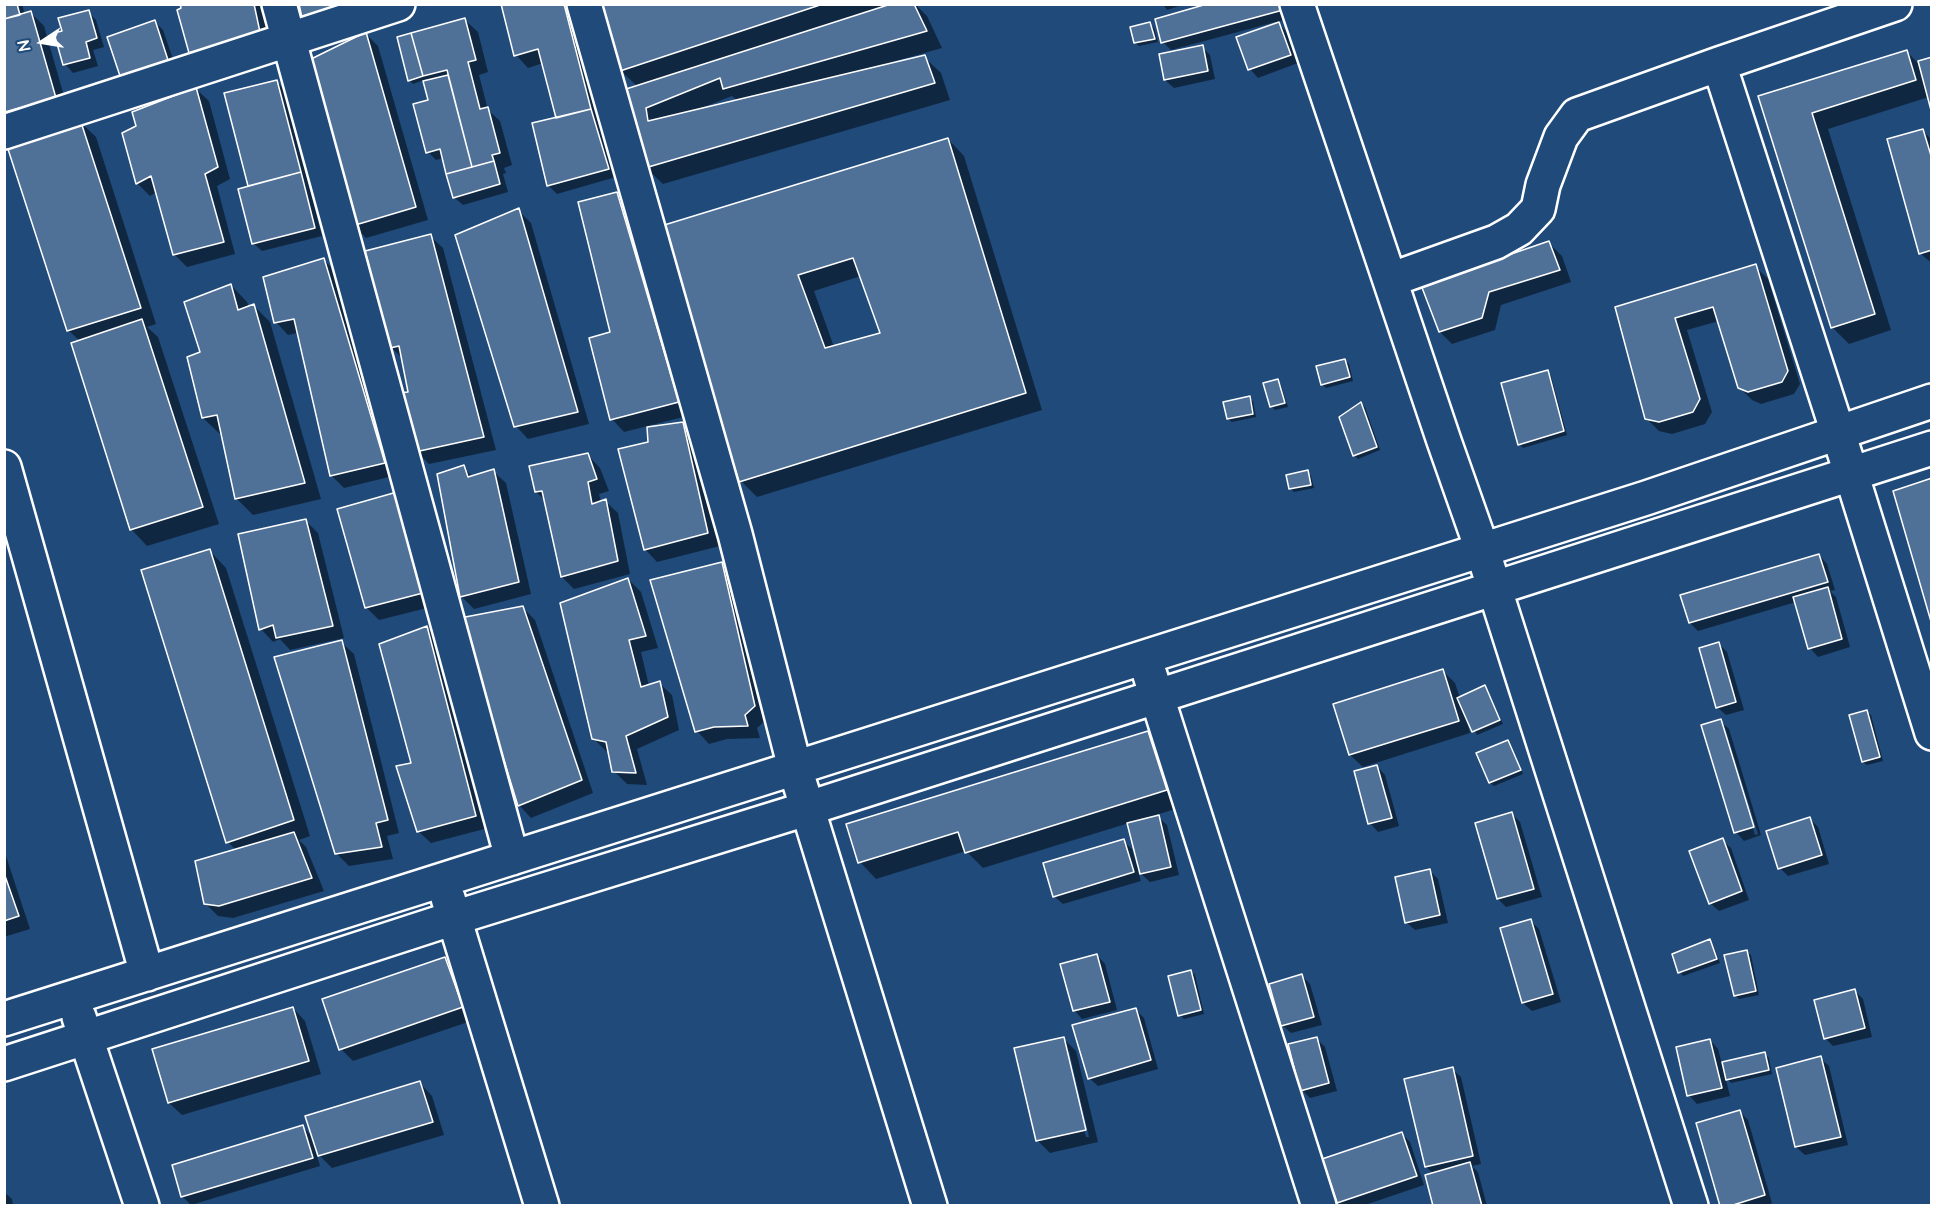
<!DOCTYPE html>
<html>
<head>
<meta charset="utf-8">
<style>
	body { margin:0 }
	#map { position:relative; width:1936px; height:1210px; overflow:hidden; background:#1f4a7a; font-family:"Architects Daughter",sans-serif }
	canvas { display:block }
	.frame { position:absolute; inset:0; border:6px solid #fff; pointer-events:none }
	.north { position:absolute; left:12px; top:12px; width:60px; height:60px; -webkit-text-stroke:4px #1f4a7a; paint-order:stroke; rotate:258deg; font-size:16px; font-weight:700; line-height:24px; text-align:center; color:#fff }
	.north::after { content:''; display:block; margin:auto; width:21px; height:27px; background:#fff; clip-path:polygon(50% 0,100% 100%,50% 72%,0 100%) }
</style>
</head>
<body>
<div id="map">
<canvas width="1936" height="1210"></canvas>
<div class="frame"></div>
<div class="north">N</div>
</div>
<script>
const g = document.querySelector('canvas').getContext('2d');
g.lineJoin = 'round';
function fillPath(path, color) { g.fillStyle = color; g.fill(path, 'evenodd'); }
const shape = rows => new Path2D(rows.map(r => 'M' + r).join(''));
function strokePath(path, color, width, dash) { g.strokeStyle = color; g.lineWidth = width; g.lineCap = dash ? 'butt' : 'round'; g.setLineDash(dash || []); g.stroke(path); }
fillPath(shape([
	[4,4,22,4,25,15,31,13,44,26,68,110,19,124,8,113,4,115],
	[182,4,262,4,272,44,203,65,191,52],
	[502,4,572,4,602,122,600,122,616,177,557,194,549,186,534,124,557,119,543,63,528,68,516,55],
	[603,4,915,4,927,16,942,48,896,61,897,63,924,57,941,73,950,100,663,184,646,168,638,87,621,71],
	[732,96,737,101,705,109,704,107],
	[1163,4,1185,4,1167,10],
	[1286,4,1290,18,1277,22,1287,32,1298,63,1258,78,1250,69,1275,25,1275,22,1171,50,1163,42],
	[88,12,96,20,104,47,93,50,98,66,73,73,65,64,64,32],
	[465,20,478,32,488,72,479,75,488,110,500,121,512,165,504,168,506,173,503,174,508,192,463,205,454,197,444,158,436,160,428,152,430,101,424,80,413,84,409,80],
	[155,22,163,30,176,68,129,83,121,75],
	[1150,24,1154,28,1158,42,1139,46,1135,43],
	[366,34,378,46,428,220,366,238,353,225],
	[1202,47,1210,55,1215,79,1174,88,1165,80],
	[1907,52,1921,66,1929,97,1828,129,1891,330,1849,344,1832,327,1760,97],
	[277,82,289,94,312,185,309,186,322,236,262,251,253,243,251,187,249,185],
	[196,89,209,101,230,179,217,186,235,254,187,267,174,254,157,192,150,196,137,183,124,134],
	[79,121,96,137,156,324,147,327,158,337,219,524,147,546,131,529,80,341,69,331,8,144],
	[1923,131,1932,140,1932,260,1929,261,1920,253],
	[948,139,964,156,1042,410,757,497,741,481,663,227],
	[861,276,882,334,834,347,814,291],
	[617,193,629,206,691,415,624,432,612,419],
	[518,210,531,223,589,424,528,439,516,426],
	[430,236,443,248,496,450,429,464,416,451,410,394,403,359,391,347],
	[1549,243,1562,256,1571,282,1501,305,1495,330,1452,344,1440,332],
	[324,260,337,273,397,475,344,488,331,475,298,333,288,335,276,322],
	[1755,266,1768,279,1800,384,1794,394,1761,404,1752,400,1739,387,1719,321,1687,330,1712,412,1705,424,1672,434,1659,431,1646,418,1617,308],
	[231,285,247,302,249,307,254,306,270,322,321,499,253,515,236,498,223,433,220,434,203,418,202,353],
	[1345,360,1349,364,1353,381,1326,388,1322,384],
	[1547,372,1551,376,1567,435,1523,448,1519,444],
	[1278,381,1281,385,1288,407,1275,410,1271,406],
	[1249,398,1253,401,1256,417,1232,422,1228,419],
	[1361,404,1365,407,1380,450,1358,459,1354,455],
	[682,423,695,436,720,546,657,562,645,549,650,443],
	[588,455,600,468,609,491,599,494,601,502,605,501,618,513,630,574,574,589,562,577,546,501,536,492],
	[463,467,473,477,493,471,506,483,531,594,474,609,461,596],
	[1307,472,1311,476,1314,488,1294,492,1291,489],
	[397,494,435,606,379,620,367,608,339,510],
	[306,521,318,533,344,638,290,650,280,639,273,642,261,629],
	[210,551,226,568,310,836,299,840,306,847,324,891,233,918,218,916,205,903,236,850,228,842],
	[1819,555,1827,564,1835,590,1830,591,1836,597,1850,647,1818,657,1810,648,1796,602,1698,631,1690,623],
	[721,563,734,576,767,719,757,728,760,738,727,739,709,744,697,731],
	[628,579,641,592,658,648,641,652,649,686,659,683,672,695,679,730,637,749,647,785,627,784,614,771,610,752,606,751,593,738],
	[523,608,535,620,593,793,531,818,519,805],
	[427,628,439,641,488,828,431,843,418,831],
	[341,642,354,654,399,833,387,836,393,859,349,866,337,854],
	[1719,644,1727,652,1744,710,1726,715,1717,707],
	[1442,670,1455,683,1460,698,1485,687,1488,691,1503,724,1477,735,1469,720,1467,721,1470,733,1363,767,1350,755,1335,705],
	[1867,712,1871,715,1883,761,1867,765,1863,762],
	[1720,721,1729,729,1761,835,1744,841,1736,832],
	[1722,728,1725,728,1758,834,1755,835],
	[1148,732,1164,749,1182,807,1156,815,1167,825,1179,875,1150,882,1138,871,1141,881,1063,904,1054,896,1123,841,1132,849,1137,866,1139,866,1129,823,983,868,966,851,876,879,860,862],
	[1508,741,1511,745,1523,774,1494,786,1490,783],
	[1377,766,1385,775,1399,826,1378,832,1370,823],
	[1512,814,1520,822,1542,897,1506,907,1498,899],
	[1810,819,1818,827,1829,864,1788,876,1780,868],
	[1722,840,1731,848,1749,900,1719,911,1710,903],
	[4,850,30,929,4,937],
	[1430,871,1438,879,1448,923,1415,930,1406,922],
	[1530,920,1539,929,1561,1002,1532,1011,1523,1003],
	[1710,941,1713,945,1720,963,1683,976,1680,972],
	[1747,952,1751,955,1759,995,1739,999,1735,995],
	[1097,955,1105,964,1117,1010,1082,1019,1074,1010],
	[444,959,457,971,474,1020,353,1061,341,1049],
	[1191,971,1195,975,1204,1014,1184,1019,1180,1015],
	[1302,976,1310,984,1322,1025,1291,1033,1282,1025],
	[1855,991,1863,999,1872,1037,1833,1046,1825,1038],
	[293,1008,305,1021,321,1074,182,1115,169,1103],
	[1135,1009,1144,1018,1158,1069,1098,1086,1089,1078],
	[1063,1038,1076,1051,1098,1142,1050,1153,1038,1141,1016,1049],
	[1066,1051,1069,1051,1089,1137,1086,1137],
	[1316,1038,1325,1047,1337,1091,1310,1098,1302,1090],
	[1710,1040,1718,1049,1722,1064,1765,1054,1769,1058,1772,1074,1731,1083,1725,1076,1730,1096,1697,1104,1689,1095],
	[1820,1058,1829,1066,1848,1145,1805,1155,1796,1147],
	[1452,1069,1461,1077,1481,1164,1472,1166,1478,1172,1487,1206,1435,1206,1434,1174,1426,1167],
	[420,1083,432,1096,444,1135,332,1168,316,1152,320,1166,191,1205,183,1197,174,1166,302,1126,314,1138],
	[1740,1112,1748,1120,1772,1203,1765,1206,1721,1206],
	[1402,1134,1410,1142,1424,1185,1362,1206,1341,1206,1338,1203],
	[4,1192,12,1199,13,1206,4,1206]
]), '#0007');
const building = shape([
	[4,4,17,4,20,15,4,19,4,4],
	[180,4,254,4,260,32,189,53,177,10,181,8,180,4],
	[299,4,353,4,302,18,299,4],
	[501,4,564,4,591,109,556,118,538,49,514,56,501,4],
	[601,4,823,4,620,71,601,4],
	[891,4,914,4,927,31,723,89,720,78,646,108,648,121,925,55,935,83,645,168,623,90,891,4],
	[1207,4,1281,4,1283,10,1161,43,1155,19,1207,4],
	[89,10,97,38,86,42,90,58,63,65,54,33,62,31,58,18,89,10],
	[31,11,56,98,5,112,4,19,31,11],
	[465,18,476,60,468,62,480,109,488,107,500,153,492,155,494,161,472,167,447,70,423,76,411,33,465,18],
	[155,20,168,60,120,76,107,37,155,20],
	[1150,22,1155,39,1134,43,1130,27,1150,22],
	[1279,22,1291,55,1248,70,1236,37,1279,22],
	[366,32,416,207,352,226,307,61,366,32],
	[411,33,423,76,408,81,397,37,411,33],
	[1203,45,1208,71,1164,80,1159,54,1203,45],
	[1907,50,1916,80,1812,113,1875,314,1831,328,1758,96,1907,50],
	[1932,57,1932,114,1918,61,1932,57],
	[448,75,472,167,446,174,440,149,426,153,413,104,428,100,423,81,448,75],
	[277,80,301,172,248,186,224,93,277,80],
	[196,87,218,167,205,174,224,242,173,255,151,176,136,184,122,133,136,126,132,112,196,87],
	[591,109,609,169,547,186,532,123,591,109],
	[80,119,141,308,67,331,6,143,80,119],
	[1923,129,1932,159,1932,250,1919,254,1887,139,1923,129],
	[948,138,1026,393,739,482,661,226,948,138],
	[853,258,880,333,825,348,798,275,853,258],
	[494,161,500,184,453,198,446,174,494,161],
	[301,172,315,228,252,244,238,189,301,172],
	[617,192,679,402,610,420,589,338,610,332,578,202,617,192],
	[519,208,578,412,514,427,455,235,519,208],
	[431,234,484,437,415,452,398,393,408,392,399,346,390,348,365,251,431,234],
	[1549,241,1560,270,1489,292,1482,318,1439,332,1421,285,1549,241],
	[324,258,385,463,330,476,294,319,274,323,263,277,324,258],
	[1756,264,1788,371,1782,382,1748,392,1738,388,1713,307,1675,318,1700,399,1693,412,1659,422,1645,419,1615,307,1756,264],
	[231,284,238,310,254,304,305,483,235,499,217,415,202,418,187,357,200,352,184,302,231,284],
	[142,319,203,507,130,530,71,343,142,319],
	[1345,359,1350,377,1321,385,1316,366,1345,359],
	[1548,370,1564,431,1518,445,1501,383,1548,370],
	[1278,379,1285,403,1270,407,1263,383,1278,379],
	[1250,396,1253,414,1227,419,1223,402,1250,396],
	[1361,402,1377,447,1353,456,1339,417,1361,402],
	[683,422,708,533,644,550,618,449,648,442,647,427,683,422],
	[588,453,597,479,588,482,592,504,606,499,618,561,561,577,542,491,535,492,529,466,588,453],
	[464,465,468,477,494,469,519,582,460,597,437,474,464,465],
	[1308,470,1311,485,1289,489,1286,475,1308,470],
	[1932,478,1932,625,1893,491,1932,478],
	[397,492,423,593,365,608,337,509,397,492],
	[306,519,333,626,276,638,273,625,259,630,238,534,306,519],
	[210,549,294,820,226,843,141,570,210,549],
	[1819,554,1828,582,1689,623,1680,595,1819,554],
	[722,562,755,706,745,715,748,726,714,727,695,732,650,580,722,562],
	[628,578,646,636,629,640,641,687,660,681,668,717,626,736,636,773,612,772,606,742,592,739,560,603,628,578],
	[1828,587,1842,639,1808,649,1793,597,1828,587],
	[523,606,582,780,518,806,460,618,523,606],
	[427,626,476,816,417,832,396,766,411,763,379,644,427,626],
	[342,640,388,820,376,823,382,847,335,854,274,657,342,640],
	[1719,642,1736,702,1716,708,1699,648,1719,642],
	[1443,669,1459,721,1349,755,1333,704,1443,669],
	[1485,685,1500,720,1472,732,1457,698,1485,685],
	[1867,710,1880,757,1862,762,1849,715,1867,710],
	[1721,719,1754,827,1734,833,1701,725,1721,719],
	[1148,731,1167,790,965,853,958,832,858,863,846,824,1148,731],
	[1508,740,1521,770,1489,783,1476,753,1508,740],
	[1377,765,1392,818,1368,824,1354,771,1377,765],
	[1512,812,1534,889,1497,899,1475,823,1512,812],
	[1159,815,1171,867,1140,874,1127,823,1159,815],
	[1810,817,1822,855,1778,869,1766,831,1810,817],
	[294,832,312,878,219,906,204,904,195,861,294,832],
	[1723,838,1742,891,1709,904,1689,851,1723,838],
	[1124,839,1134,872,1053,897,1043,863,1124,839],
	[1430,869,1440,915,1405,923,1395,877,1430,869],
	[4,873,19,916,4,921,4,873],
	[1531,919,1553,994,1522,1003,1500,928,1531,919],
	[1710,939,1717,959,1678,973,1672,954,1710,939],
	[1747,950,1756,991,1734,996,1724,955,1747,950],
	[1097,954,1110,1002,1073,1011,1060,964,1097,954],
	[445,957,463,1007,339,1050,322,999,445,957],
	[1191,970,1201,1010,1178,1016,1168,976,1191,970],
	[1302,974,1314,1017,1281,1026,1269,984,1302,974],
	[1855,989,1865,1028,1824,1039,1814,1000,1855,989],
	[293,1007,309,1061,168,1103,152,1049,293,1007],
	[1136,1008,1151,1060,1088,1079,1072,1025,1136,1008],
	[1064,1037,1086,1130,1036,1141,1014,1048,1064,1037],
	[1317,1037,1329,1083,1300,1091,1288,1044,1317,1037],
	[1710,1039,1722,1088,1687,1096,1676,1047,1710,1039],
	[1765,1052,1769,1070,1726,1080,1722,1062,1765,1052],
	[1821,1056,1841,1137,1795,1147,1776,1068,1821,1056],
	[1453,1067,1473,1156,1425,1167,1404,1079,1453,1067],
	[420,1081,433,1122,318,1156,305,1116,420,1081],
	[1740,1110,1765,1195,1730,1206,1720,1206,1696,1123,1740,1110],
	[303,1125,313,1158,181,1197,172,1165,303,1125],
	[1402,1132,1417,1176,1337,1203,1322,1159,1402,1132],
	[1470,1162,1482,1206,1433,1206,1425,1175,1470,1162]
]);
fillPath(building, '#507197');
strokePath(building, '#fff', 1.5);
const minor = shape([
	[279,4,512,858],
	[584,4,735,534,795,768,930,1206],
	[1297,4,1444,441,1482,549,1691,1206],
	[1719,64,1851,473,1932,733],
	[4,132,398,4],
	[1390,280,1496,242,1519,229,1538,209,1543,185,1561,137,1577,115,1719,64,1895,4],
	[4,467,147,974],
	[1150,675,1319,1206],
	[448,898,542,1206],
	[79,1017,142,1206],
	[4,1019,1646,498,1932,401],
	[4,1064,454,918,809,808,1932,448]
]);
strokePath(minor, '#fff', 38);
strokePath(minor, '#1f4a7a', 33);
</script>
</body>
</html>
